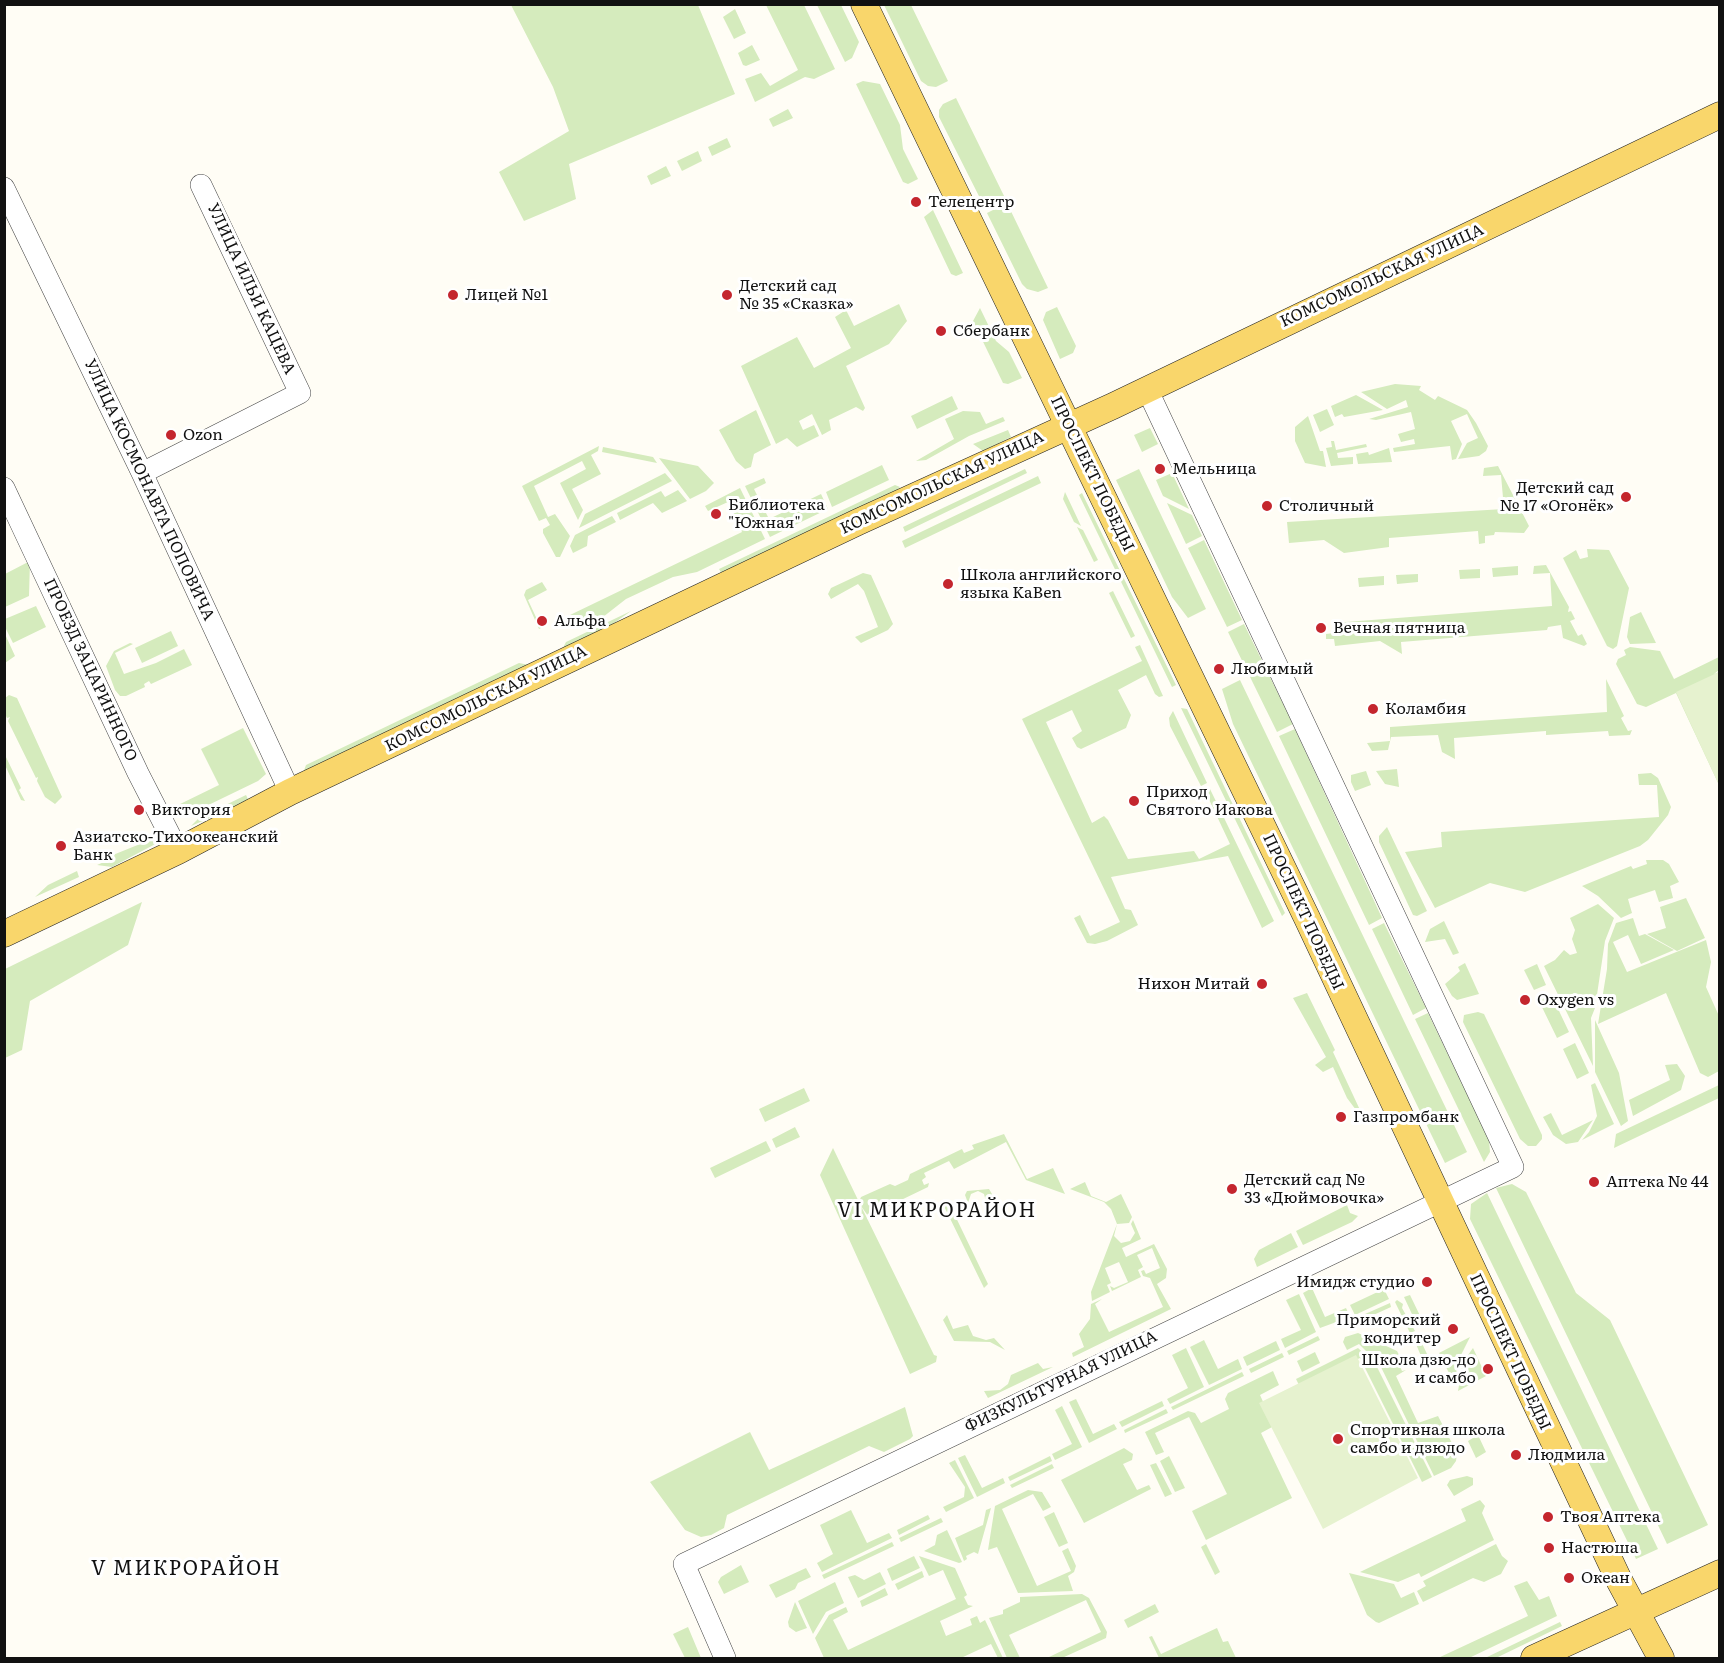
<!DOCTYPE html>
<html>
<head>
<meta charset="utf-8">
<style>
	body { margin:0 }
	#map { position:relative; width:1724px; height:1663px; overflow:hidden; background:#fffdf5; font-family:Literata,serif }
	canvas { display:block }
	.frame { position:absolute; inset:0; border:6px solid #111; pointer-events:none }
</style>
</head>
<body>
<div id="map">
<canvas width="1724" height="1663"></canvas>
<div class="frame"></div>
</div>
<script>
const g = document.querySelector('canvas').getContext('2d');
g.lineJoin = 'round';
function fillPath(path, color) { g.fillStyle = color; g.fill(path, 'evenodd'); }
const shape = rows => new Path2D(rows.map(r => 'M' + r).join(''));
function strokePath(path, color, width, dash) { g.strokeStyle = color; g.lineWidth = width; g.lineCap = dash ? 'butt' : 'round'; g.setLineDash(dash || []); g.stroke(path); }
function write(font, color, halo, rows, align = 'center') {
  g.font = font + ' Literata,serif'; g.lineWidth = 6; g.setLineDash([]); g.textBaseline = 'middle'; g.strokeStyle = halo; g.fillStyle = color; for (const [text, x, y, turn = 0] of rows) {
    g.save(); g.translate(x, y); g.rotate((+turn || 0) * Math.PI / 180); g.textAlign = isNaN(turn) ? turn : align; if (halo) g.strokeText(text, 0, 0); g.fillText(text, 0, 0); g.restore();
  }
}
fillPath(shape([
	[511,5,698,5,735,94,569,164,576,199,524,221,499,172,569,131,553,87],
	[766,5,804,5,835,69,814,79,805,77,755,102,745,79,761,73,770,86,798,70],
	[817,5,841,5,859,42,852,58,845,62],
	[884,5,911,5,948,81,936,87,928,86,921,81],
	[735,9,746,33,734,39,723,17],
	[752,45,760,60,746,66,743,65,738,53],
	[863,81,880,84,900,125,903,149,918,179,908,184,903,182,856,84],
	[956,98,1006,200,986,210,939,117,939,110,943,104],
	[788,109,793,118,773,127,769,119],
	[727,138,731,147,712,156,708,147],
	[698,151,702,161,682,171,677,161],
	[666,166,671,176,651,185,647,176],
	[1007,203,1048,288,1038,292,1027,289,1022,284,987,213],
	[933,210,963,273,956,276,951,274,924,217],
	[899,304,907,321,903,326,889,344,846,366,865,408,863,411,856,407,829,420,831,430,822,435,812,414,799,421,803,430,814,425,819,436,797,447,787,438,776,444,741,366,797,337,814,368,851,348,835,317,846,310,854,326],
	[1057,307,1076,346,1073,353,1060,359,1043,320,1046,312],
	[980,308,996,341,1009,352,1022,378,1008,384,1003,383,973,321],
	[1395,384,1421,386,1419,390,1435,400,1438,396,1467,410,1476,423,1488,446,1486,451,1479,456,1458,459,1467,443,1478,438,1467,414,1451,421,1462,444,1456,459,1452,460,1450,446,1394,452,1393,448,1415,444,1414,439,1401,442,1398,434,1415,429,1411,412,1376,420,1369,419,1408,407,1406,400,1387,409,1361,392],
	[1356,395,1383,410,1344,417,1342,414,1335,417,1331,406],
	[952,396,958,409,917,429,911,416],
	[1327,409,1334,425,1320,432,1313,415],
	[756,410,771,445,754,454,751,467,745,469,736,461,719,430],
	[963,411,980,412,986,424,1003,417,1005,421,969,436,926,460,916,461,954,439,945,419],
	[1308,416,1320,451,1323,451,1326,467,1305,463,1295,441,1295,427],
	[1150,428,1158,444,1142,452,1134,435],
	[1008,430,1011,437,983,451,973,444],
	[1331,441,1334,441,1336,450,1366,444,1367,447,1337,453,1338,458,1353,457,1353,464,1331,466,1326,448,1332,447],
	[599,446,598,451,591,455,601,474,572,489,583,510,578,520,560,483,586,469,582,461,534,486,548,517,555,514,570,536,560,557,556,557,543,533,543,529,550,525,546,518,539,521,522,486],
	[603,447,653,457,657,463,602,452],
	[1389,448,1392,462,1358,464,1356,454,1368,452,1369,455],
	[659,458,698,466,714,483,706,491,690,499],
	[882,465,889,480,832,507,826,492],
	[1498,466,1529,526,1524,533,1495,532,1494,535,1485,536,1485,543,1479,544,1478,531,1389,538,1389,547,1344,553,1324,540,1289,543,1287,522,1504,509,1501,475,1483,476,1484,468],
	[1025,469,1027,473,905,532,903,527],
	[1139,469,1206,609,1188,618,1172,597,1116,480],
	[665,473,672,481,579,528,585,514],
	[1172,473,1189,509,1163,496,1156,480],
	[1038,476,1041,483,905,548,902,541],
	[764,478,766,483,754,489,769,519,821,494,828,509,770,537,745,486],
	[895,485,900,487,896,491,722,574,719,569],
	[740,488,765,539,697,572,673,577,626,599,603,617,576,629,570,615,742,532,728,502,708,511,705,506],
	[678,490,687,501,662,513,653,503,620,520,617,513,661,491,665,497],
	[1065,492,1081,526,1074,522,1063,499],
	[1082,493,1176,685,1172,687,1079,495],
	[1167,503,1192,515,1202,536,1186,544],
	[612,516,616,522,588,536,587,546,573,553,570,546,575,535],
	[1077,527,1083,530,1098,560,1094,562],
	[1204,540,1242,620,1227,627,1188,548],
	[1587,549,1609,550,1629,588,1617,646,1613,649,1607,646,1563,558,1576,550,1580,559,1588,557],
	[30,561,29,596,5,607,5,574],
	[1546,565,1569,607,1568,612,1571,611,1575,619,1570,621,1578,636,1582,634,1587,644,1584,646,1563,638,1561,625,1548,627,1547,630,1401,642,1402,654,1380,641,1335,646,1334,639,1326,639,1326,634,1334,633,1333,623,1552,606,1550,573,1533,574,1534,566],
	[1518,566,1518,575,1493,577,1492,568],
	[1480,569,1480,578,1460,579,1459,570],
	[863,573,871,575,893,624,888,630,861,643,855,637,878,627,864,591,858,584,831,599,828,594,831,588],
	[1418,574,1418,582,1397,584,1396,575],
	[1384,576,1384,585,1359,587,1358,578],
	[542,582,547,590,528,600,541,628,539,629,524,595,526,590],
	[1113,591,1135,636,1131,638,1109,593],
	[36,606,46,627,13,643,5,627,5,619],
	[631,611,603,631,562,650,566,642],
	[1641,612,1656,643,1630,644,1627,637,1630,617],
	[1244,624,1293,724,1277,732,1228,632],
	[171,631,178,646,142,663,135,648],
	[5,634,15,656,5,663,6,656],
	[130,643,133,644,115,653,124,674,156,663,184,649,192,665,151,684,149,681,144,684,145,687,126,696,120,696,115,690,106,666,114,651],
	[1140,645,1163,696,1159,697,1155,694,1146,675,1118,690,1131,715,1126,728,1081,749,1077,747,1072,738,1082,731,1072,710,1046,722,1092,823,1104,816,1108,820,1128,859,1194,851,1199,859,1230,844,1205,791,1210,789,1274,921,1262,928,1228,856,1111,877,1125,909,1131,910,1138,925,1107,941,1095,944,1087,943,1074,918,1080,915,1090,936,1120,922,1022,719,1142,661,1135,647],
	[1630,647,1660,651,1674,679,1719,657,1719,670,1714,674,1719,672,1719,785,1676,693,1646,707,1637,704,1616,664,1618,659,1626,655,1624,650],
	[519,663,529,665,303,773,306,765],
	[1606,679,1624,716,1621,718,1628,731,1632,730,1630,735,1609,736,1608,731,1546,735,1546,731,1454,738,1455,759,1442,752,1438,735,1391,737,1388,750,1372,751,1367,743,1390,741,1390,727,1607,712],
	[1240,680,1467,1152,1445,1163,1233,724,1222,689],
	[9,695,17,698,62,797,55,804,45,797,37,781,38,777,36,778,8,721,10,717,7,718,5,714,5,698],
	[1181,708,1187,709,1285,913,1282,916],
	[1173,711,1207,783,1201,786,1170,726,1169,718],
	[243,728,266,774,258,781,196,811,179,813,176,806,219,785,201,749],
	[1295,729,1382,918,1369,925,1279,736],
	[4,753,21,788,19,790,25,801,21,800,5,765],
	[1397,769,1399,787,1385,784,1376,771],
	[1366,771,1371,785,1355,791,1351,782,1351,775],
	[1651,773,1658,778,1671,807,1668,815,1648,840,1640,846,1525,892,1490,883,1435,908,1405,852,1442,847,1441,832,1659,817,1657,785,1639,785,1638,774],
	[246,795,249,801,191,826,199,818],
	[1387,827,1427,911,1417,916,1413,915,1379,842,1379,836],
	[150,840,161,841,112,867,97,865,104,862,103,859],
	[1646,860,1663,860,1669,864,1679,882,1670,886,1673,898,1659,902,1655,890,1628,899,1632,913,1621,918,1598,896,1582,886,1631,866,1633,869,1647,864],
	[77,871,79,877,35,897,48,885],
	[1686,898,1705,938,1677,951,1647,934,1666,928,1660,907],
	[142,902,128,945,30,1001,22,1050,5,1058,5,969],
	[1598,904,1614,918,1605,941,1595,1008,1591,1018,1593,1066,1544,966,1555,960,1564,950,1570,955,1577,953,1572,939,1575,930,1570,918],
	[1633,918,1639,936,1645,934,1674,950,1641,964,1628,935,1613,942,1627,972,1706,940,1711,962,1706,987,1719,1016,1719,1071,1708,1077,1700,1073,1666,993,1598,1024,1607,969,1608,944,1616,923],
	[1444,921,1459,953,1453,955,1445,939,1425,942,1430,929],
	[1384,923,1426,1008,1413,1015,1372,929],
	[1465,963,1479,994,1457,1000,1452,996,1445,984,1460,971,1458,967],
	[1537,964,1546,985,1534,990,1524,970],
	[1307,993,1335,1050,1333,1052,1360,1110,1359,1114,1347,1098,1333,1067,1323,1072,1315,1065,1326,1057,1293,998],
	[1551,994,1569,1032,1557,1038,1539,1001],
	[1478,1012,1484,1014,1542,1135,1542,1139,1536,1146,1528,1146,1520,1139,1463,1022,1464,1015],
	[1428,1013,1489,1140,1490,1152,1484,1162,1415,1019],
	[1595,1020,1619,1073,1628,1121,1621,1126,1595,1072],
	[1575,1043,1589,1073,1577,1079,1563,1049],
	[1677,1064,1685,1076,1681,1090,1633,1116,1629,1100,1670,1080,1665,1065],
	[1595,1083,1614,1124,1582,1140,1589,1132,1597,1116,1591,1085],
	[1719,1085,1719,1098,1614,1148,1616,1134],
	[804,1088,810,1101,765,1122,759,1109],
	[1551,1113,1562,1135,1593,1120,1578,1142,1566,1144,1553,1135,1543,1117],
	[795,1127,800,1137,776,1148,772,1139],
	[1004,1134,1027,1179,1053,1168,1065,1194,1026,1180,1006,1142,954,1169,949,1161,924,1173,926,1177,922,1180,924,1185,929,1183,928,1187,868,1216,861,1206,934,1355,937,1356,936,1362,910,1374,820,1175,833,1148,859,1202,861,1197,890,1184,895,1186,908,1180,910,1174,962,1149,964,1153,974,1149,972,1145],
	[766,1141,771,1151,715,1178,710,1168],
	[1085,1182,1091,1196,1106,1202,1121,1194,1132,1217,1129,1223,1117,1224,1114,1236,1121,1243,1130,1241,1135,1233,1131,1224,1133,1220,1141,1239,1122,1248,1126,1257,1154,1244,1167,1269,1166,1278,1157,1284,1171,1309,1073,1357,1072,1353,1084,1347,1079,1334,1090,1319,1091,1304,1102,1299,1095,1304,1109,1332,1163,1307,1150,1278,1143,1276,1141,1271,1144,1270,1146,1274,1160,1268,1152,1248,1137,1255,1143,1267,1138,1270,1141,1277,1112,1291,1110,1286,1114,1288,1128,1282,1119,1262,1105,1268,1111,1283,1107,1285,1110,1292,1092,1301,1091,1292,1117,1224,1111,1209,1104,1202,1070,1189],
	[1512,1184,1526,1192,1576,1293,1610,1320,1708,1525,1667,1544,1496,1188],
	[989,1189,992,1194,990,1203,986,1202,984,1194,978,1191,971,1194,968,1203,965,1195,967,1191],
	[1487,1193,1658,1549,1636,1559,1470,1219,1471,1204],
	[948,1201,988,1284,984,1288,942,1202],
	[1347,1205,1350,1213,1358,1216,1352,1222,1303,1245,1296,1231],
	[1291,1233,1298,1247,1257,1267,1254,1259,1259,1250],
	[1312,1288,1325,1317,1346,1308,1350,1317,1320,1328,1303,1293],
	[1384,1289,1389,1299,1355,1315,1350,1305],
	[1299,1294,1316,1332,1285,1348,1281,1339,1301,1330,1286,1300],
	[1410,1295,1424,1324,1418,1327,1404,1297],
	[1397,1300,1403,1304,1402,1308,1415,1331,1410,1333,1395,1302],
	[1390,1303,1391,1307,1358,1322,1356,1318],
	[947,1315,953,1329,968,1325,973,1336,986,1340,994,1338,1005,1350,990,1342,954,1341,943,1320],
	[1358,1333,1397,1351,1399,1355,1396,1358,1402,1371,1406,1370,1396,1376,1418,1423,1438,1416,1457,1453,1456,1461,1451,1468,1434,1476,1380,1365,1359,1344,1347,1350,1343,1342,1345,1337],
	[1418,1335,1427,1354,1436,1358,1421,1356,1413,1337],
	[1318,1336,1320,1340,1289,1355,1287,1351],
	[1470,1337,1457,1363,1442,1357,1439,1353],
	[1204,1340,1218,1369,1238,1359,1242,1369,1209,1385,1190,1347],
	[1276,1341,1280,1350,1247,1366,1243,1357],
	[1186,1348,1204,1387,1170,1404,1167,1399,1188,1388,1172,1355],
	[1358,1348,1376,1365,1432,1477,1422,1482,1360,1358,1299,1385,1296,1379],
	[1473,1348,1486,1376,1458,1391,1463,1362],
	[1315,1352,1320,1363,1302,1372,1297,1361],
	[1282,1353,1284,1357,1251,1373,1249,1369],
	[1442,1359,1457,1366,1455,1385],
	[1038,1363,1043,1369,1053,1367,988,1398,984,1391,1000,1390,1008,1384,1011,1375],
	[1273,1371,1279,1385,1260,1395,1274,1426,1261,1433,1292,1498,1206,1540,1192,1511,1227,1494,1189,1417,1155,1433,1164,1452,1156,1455,1145,1432,1188,1411,1195,1413,1201,1423,1229,1409,1225,1399,1228,1393],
	[1242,1372,1244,1376,1173,1410,1171,1407],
	[1076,1399,1093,1434,1114,1424,1117,1429,1089,1443,1069,1402],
	[1162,1401,1164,1406,1122,1427,1119,1422],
	[1062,1406,1082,1447,1055,1460,1052,1454,1072,1444,1055,1410],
	[905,1407,913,1436,910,1439,884,1452,869,1446,727,1515,724,1528,711,1535,701,1537,685,1530,650,1482,750,1432,769,1470],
	[1166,1409,1168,1413,1125,1433,1124,1430],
	[1478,1435,1486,1452,1476,1458,1468,1441],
	[1124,1448,1133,1454,1132,1460,1123,1464,1137,1490,1149,1485,1151,1489,1084,1523,1061,1480],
	[965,1455,982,1488,1003,1478,1005,1483,977,1497,958,1458],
	[1050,1456,1052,1461,1010,1481,1008,1477],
	[1169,1456,1185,1488,1175,1492,1160,1461],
	[955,1460,974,1498,946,1512,943,1507,964,1497,965,1487,949,1463],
	[1156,1463,1172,1494,1165,1497,1150,1465],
	[1052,1464,1054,1468,1012,1488,1010,1485],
	[1467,1476,1473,1478,1473,1485,1454,1496,1447,1485,1450,1480],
	[1028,1490,1042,1492,1051,1507,1043,1511,1033,1494,1002,1509,1037,1586,1071,1571,1062,1551,1068,1548,1076,1566,1074,1572,1068,1576,1073,1591,1018,1593,997,1547,988,1550,995,1506],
	[1480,1500,1485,1506,1482,1513,1494,1540,1421,1577,1419,1573,1398,1582,1360,1572,1466,1521,1461,1509],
	[991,1508,978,1554,974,1552,966,1556,967,1559,964,1561,955,1538,983,1525,986,1510],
	[851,1510,867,1543,889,1533,892,1538,822,1572,817,1563,833,1554,820,1525],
	[1054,1512,1068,1543,1059,1547,1044,1517],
	[928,1515,930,1519,899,1535,897,1530],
	[941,1518,943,1522,901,1542,899,1538],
	[947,1530,962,1562,959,1563,924,1551,935,1545,937,1535],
	[892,1542,894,1546,824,1579,822,1575],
	[1206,1544,1220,1572,1215,1575,1201,1547],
	[1496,1544,1502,1556,1508,1561,1501,1574,1484,1582,1473,1578,1423,1602,1417,1591,1426,1586,1423,1581],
	[914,1556,920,1568,892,1581,887,1569],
	[919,1556,955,1568,967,1595,964,1597,968,1605,973,1606,940,1621,946,1636,972,1625,970,1619,977,1616,980,1623,985,1620,1003,1658,998,1658,991,1644,961,1658,824,1658,815,1638,829,1615,846,1607,848,1612,833,1620,848,1650,956,1599,943,1570,929,1576],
	[741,1565,749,1582,724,1594,718,1582,721,1577],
	[806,1568,811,1577,798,1583,795,1589,776,1598,769,1585],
	[922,1571,924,1577,898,1590,895,1584],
	[880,1572,886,1584,858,1598,848,1577,855,1575,864,1580],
	[1349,1573,1394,1584,1401,1598,1414,1592,1419,1604,1379,1623,1376,1622,1367,1615],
	[1527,1581,1539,1600,1549,1596,1557,1616,1469,1658,1438,1658,1528,1616,1514,1586],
	[835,1582,844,1603,826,1612,813,1634,798,1601],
	[885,1588,888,1595,862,1607,860,1601],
	[1082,1594,1089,1598,1107,1632,1106,1638,1062,1658,1047,1658,1101,1632,1086,1600,1009,1635,1020,1658,1007,1658,989,1618,1003,1614,1003,1610,1020,1602,1020,1597],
	[795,1602,807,1628,796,1632,789,1627,788,1622],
	[1155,1604,1159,1612,1128,1628,1124,1620],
	[1560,1622,1562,1626,1496,1658,1485,1658],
	[688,1627,701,1658,685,1658,673,1634],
	[1217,1628,1223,1642,1228,1641,1236,1658,1159,1658,1149,1637,1152,1636,1161,1654]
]), '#d5ebbd');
fillPath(shape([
	[1719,672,1719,785,1676,692],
	[1356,1355,1418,1478,1323,1529,1259,1403]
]), '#e6f2cf');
const minor = shape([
	[4,188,142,473,290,792],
	[142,473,300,393,201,185],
	[4,488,138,773,178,851],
	[725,1658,684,1564,1513,1167,1147,389]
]);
const major = shape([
	[864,4,1307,918,1619,1580,1661,1658],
	[4,934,178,851,290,792,858,522,1113,406,1720,115],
	[1534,1658,1720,1573]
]);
strokePath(minor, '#444', 22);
strokePath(major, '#222', 27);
strokePath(minor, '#fff', 21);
strokePath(major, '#f9d66b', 26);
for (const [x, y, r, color] of [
	[916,202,6,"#c4262e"],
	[453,295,6,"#c4262e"],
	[727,295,6,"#c4262e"],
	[941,331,6,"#c4262e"],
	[171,435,6,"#c4262e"],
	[1160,469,6,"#c4262e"],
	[1626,497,6,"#c4262e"],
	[1267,506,6,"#c4262e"],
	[716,514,6,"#c4262e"],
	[948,584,6,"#c4262e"],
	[542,621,6,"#c4262e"],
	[1321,628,6,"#c4262e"],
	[1219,669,6,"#c4262e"],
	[1373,709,6,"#c4262e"],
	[1134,801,6,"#c4262e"],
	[139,810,6,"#c4262e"],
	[61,846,6,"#c4262e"],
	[1262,984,6,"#c4262e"],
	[1525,1000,6,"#c4262e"],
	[1341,1117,6,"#c4262e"],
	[1594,1182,6,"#c4262e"],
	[1232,1189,6,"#c4262e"],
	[1427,1282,6,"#c4262e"],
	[1453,1329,6,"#c4262e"],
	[1488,1369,6,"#c4262e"],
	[1338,1439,6,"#c4262e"],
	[1516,1455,6,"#c4262e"],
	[1548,1517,6,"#c4262e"],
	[1549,1548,6,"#c4262e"],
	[1569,1578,6,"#c4262e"]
]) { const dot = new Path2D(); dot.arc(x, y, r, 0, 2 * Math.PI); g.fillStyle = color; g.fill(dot); strokePath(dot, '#fff', 2); }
write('16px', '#111', '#fff', [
	["Телецентр",928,202],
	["Детский сад",739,286],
	["№ 35 «Сказка»",739,304],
	["Лицей №1",465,295],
	["Сбербанк",953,331],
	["Ozon",183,435],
	["Мельница",1172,469],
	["Детский сад",1614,488,"right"],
	["№ 17 «Огонёк»",1614,506,"right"],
	["Библиотека",728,505],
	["\"Южная\"",728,523],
	["Столичный",1279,506],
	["Школа английского",960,575],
	["языка KaBen",960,593],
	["Альфа",554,621],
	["Вечная пятница",1333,628],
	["Любимый",1231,669],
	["Коламбия",1385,709],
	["Приход",1146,792],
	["Святого Иакова",1146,810],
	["Виктория",151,810],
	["Азиатско-Тихоокеанский",73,837],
	["Банк",73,855],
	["Нихон Митай",1250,984,"right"],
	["Oxygen vs",1537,1000],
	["Газпромбанк",1353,1117],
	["Детский сад №",1244,1180],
	["33 «Дюймовочка»",1244,1198],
	["Аптека № 44",1606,1182],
	["Имидж студио",1415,1282,"right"],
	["Приморский",1441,1320,"right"],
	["кондитер",1441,1338,"right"],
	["Школа дзю-до",1476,1360,"right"],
	["и самбо",1476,1378,"right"],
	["Спортивная школа",1350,1430],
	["самбо и дзюдо",1350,1448],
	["Людмила",1528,1455],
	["Твоя Аптека",1560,1517],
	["Настюша",1561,1548],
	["Океан",1581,1578]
], 'left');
write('16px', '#111', '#fff', [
	["КОМСОМОЛЬСКАЯ УЛИЦА",1382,276,-25],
	["УЛИЦА ИЛЬИ КАЦЕВА",251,289,65],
	["ПРОСПЕКТ ПОБЕДЫ",1092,474,64],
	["КОМСОМОЛЬСКАЯ УЛИЦА",942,483,-25],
	["УЛИЦА КОСМОНАВТА ПОПОВИЧА",149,490,65],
	["ПРОЕЗД ЗАЦАРИННОГО",90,670,65],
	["КОМСОМОЛЬСКАЯ УЛИЦА",486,699,-26],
	["ПРОСПЕКТ ПОБЕДЫ",1303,912,65],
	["ПРОСПЕКТ ПОБЕДЫ",1510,1352,65],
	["ФИЗКУЛЬТУРНАЯ УЛИЦА",1061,1382,-26]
]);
g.letterSpacing = '1.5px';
write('20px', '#111', '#fff', [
	["VI МИКРОРАЙОН",937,1211],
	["V МИКРОРАЙОН",186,1569]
]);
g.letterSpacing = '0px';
</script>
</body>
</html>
